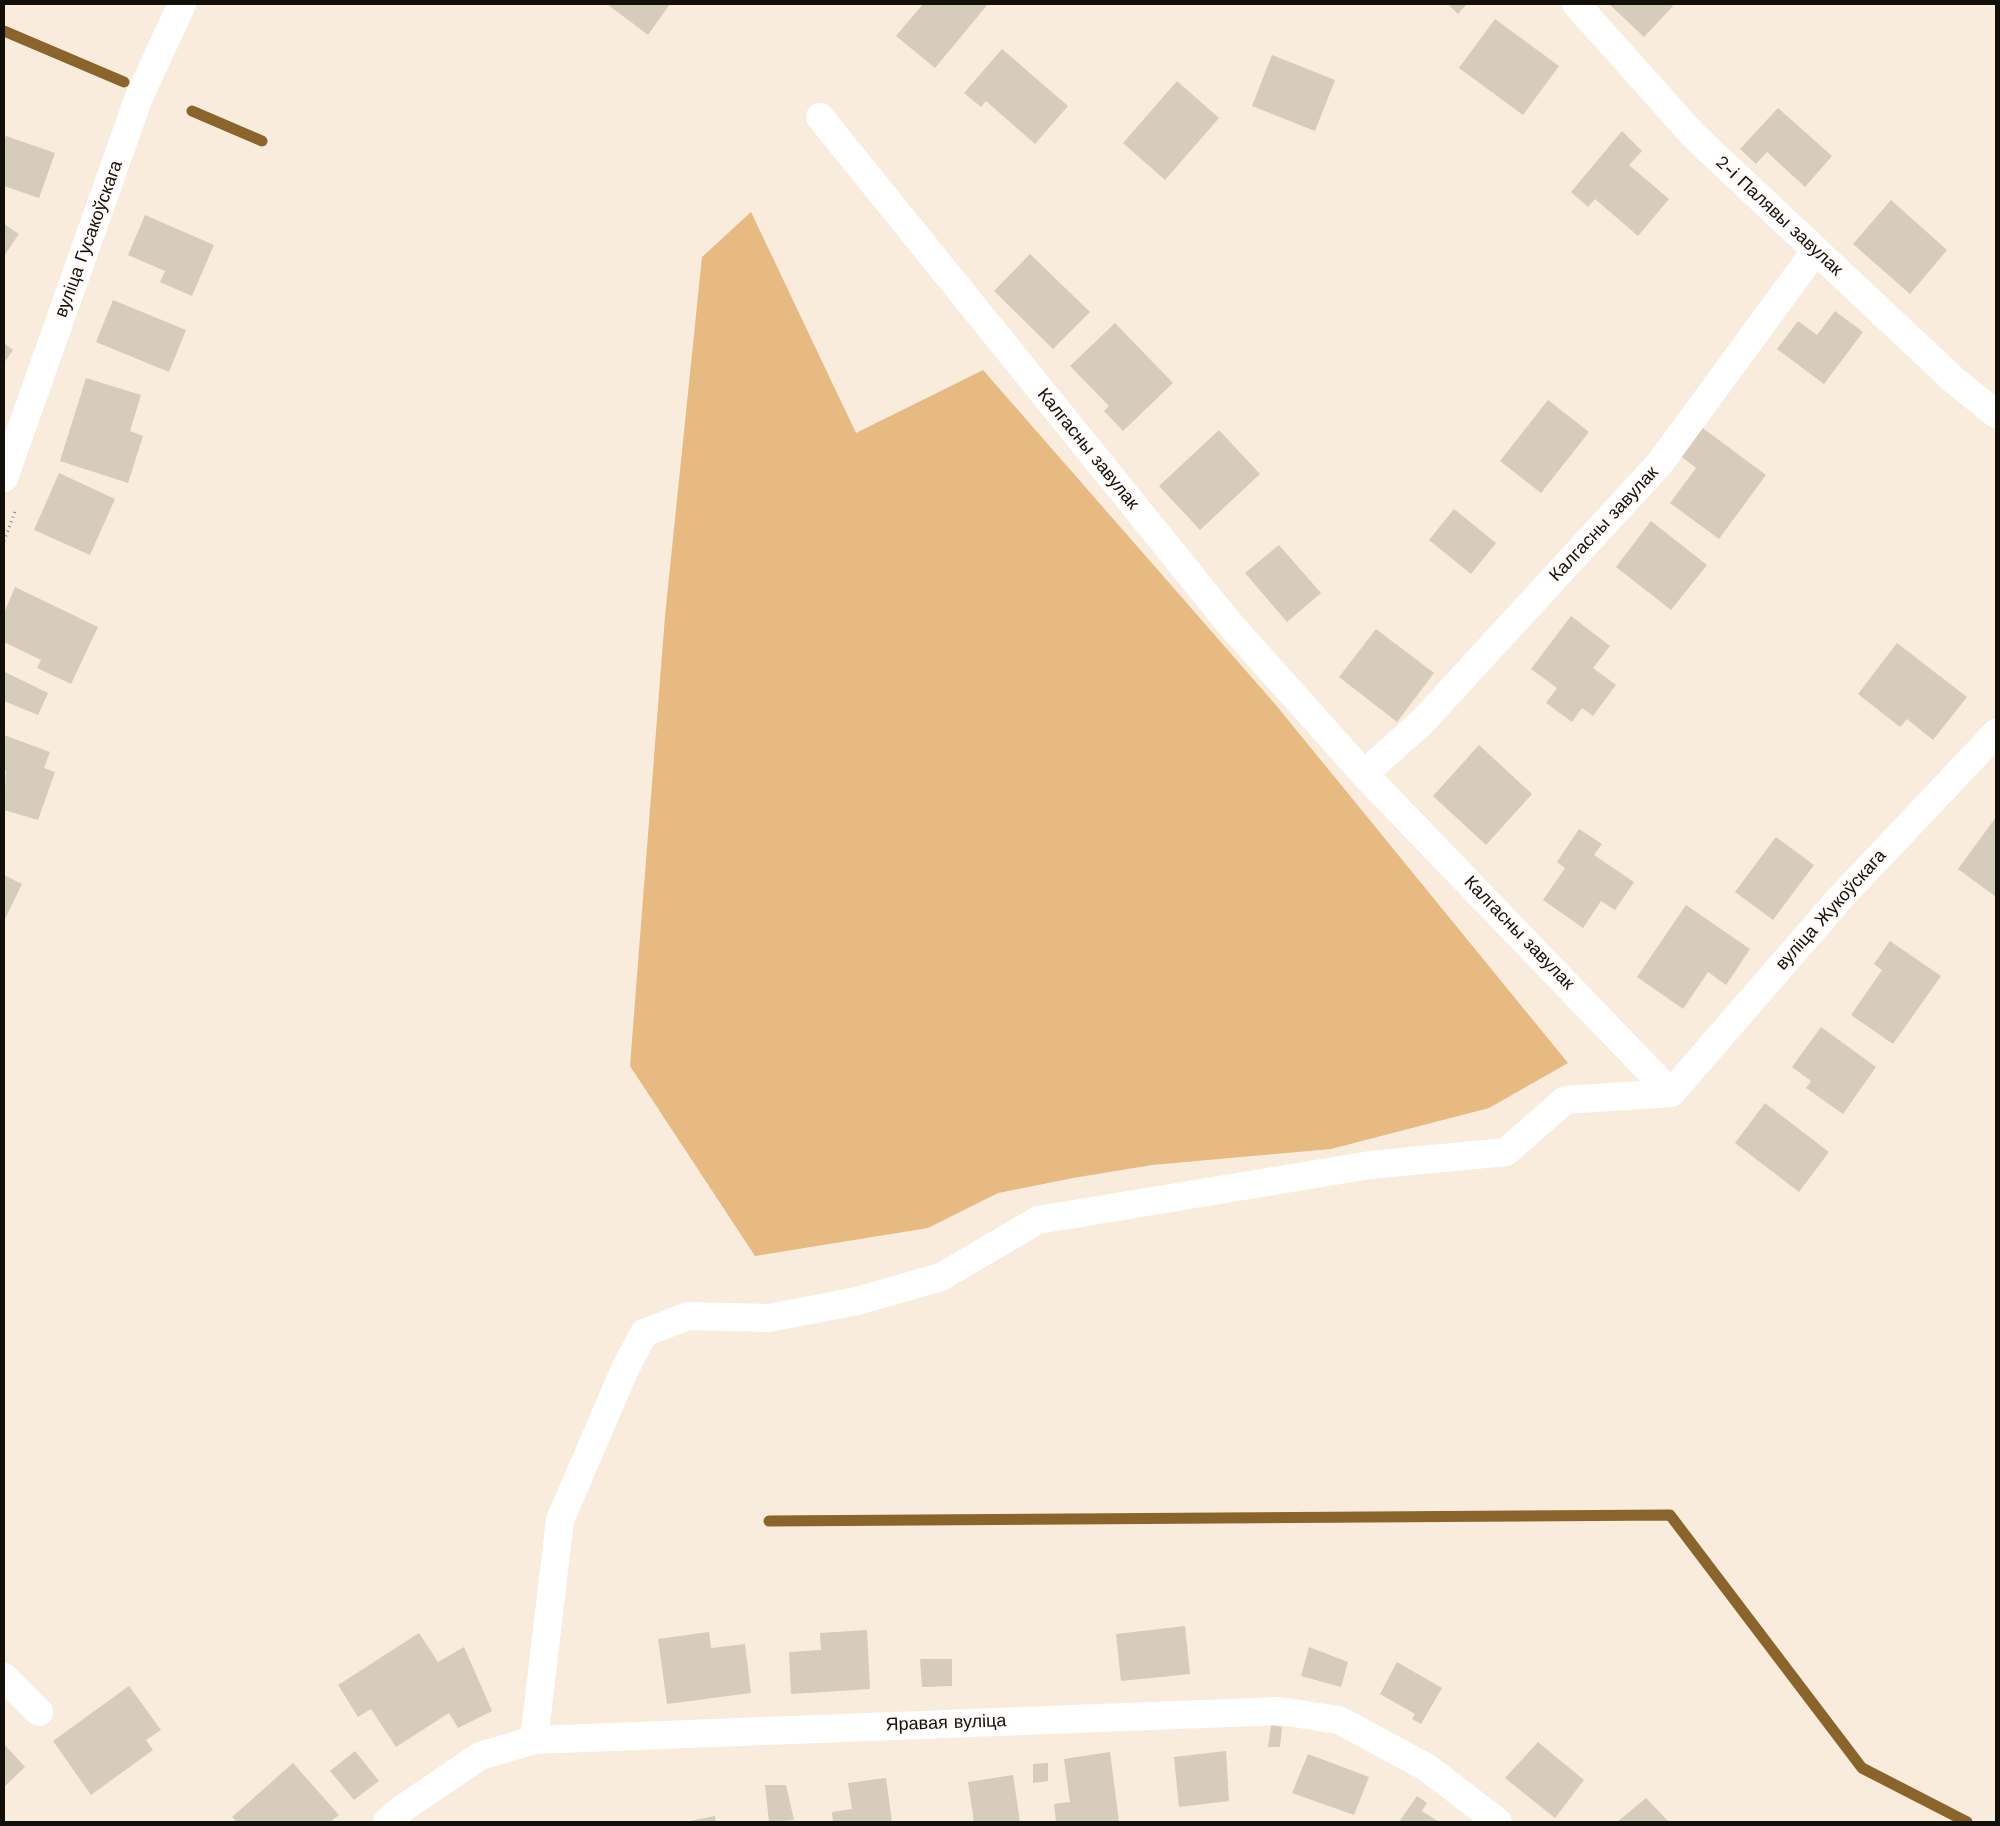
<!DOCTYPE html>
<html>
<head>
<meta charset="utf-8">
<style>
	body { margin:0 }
	#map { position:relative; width:2000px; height:1826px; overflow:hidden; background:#f9ecdc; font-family:"Work Sans",sans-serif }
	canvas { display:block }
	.frame { position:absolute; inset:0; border:5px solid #130f09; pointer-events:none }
</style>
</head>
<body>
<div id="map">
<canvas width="2000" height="1826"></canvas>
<div class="frame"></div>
</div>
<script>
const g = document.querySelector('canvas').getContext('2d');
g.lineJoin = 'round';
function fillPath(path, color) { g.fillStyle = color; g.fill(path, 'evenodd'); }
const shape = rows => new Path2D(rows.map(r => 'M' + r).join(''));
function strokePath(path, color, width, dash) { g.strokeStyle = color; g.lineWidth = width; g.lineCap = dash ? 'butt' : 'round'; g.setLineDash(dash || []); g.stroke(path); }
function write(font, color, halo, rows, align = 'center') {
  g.font = font + ' "Work Sans",sans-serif'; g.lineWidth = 4.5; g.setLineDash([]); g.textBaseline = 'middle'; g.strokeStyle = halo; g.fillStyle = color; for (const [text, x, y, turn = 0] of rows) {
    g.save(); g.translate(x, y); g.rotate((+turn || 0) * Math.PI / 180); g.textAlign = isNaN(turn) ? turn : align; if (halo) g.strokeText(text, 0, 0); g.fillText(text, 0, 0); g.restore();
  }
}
fillPath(shape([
	[751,212,856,433,983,370,1275,704,1568,1063,1489,1108,1331,1149,1152,1165,1073,1178,998,1193,928,1228,755,1256,630,1066,665,616,702,257]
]), '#e6ba80');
strokePath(shape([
	[4,31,124,82],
	[192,111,262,141],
	[769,1521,1670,1515,1862,1768,1967,1822]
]), '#8a642b', 11);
fillPath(shape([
	[607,4,670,4,648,35],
	[923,4,988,4,935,68,896,36],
	[1448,4,1467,4,1458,14],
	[1609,4,1671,4,1673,6,1644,37],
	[1495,19,1559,66,1523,115,1459,68],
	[1002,49,1068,106,1035,144,986,101,981,107,964,93],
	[1272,55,1335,80,1315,131,1252,106],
	[1177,81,1219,118,1165,180,1123,143],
	[1778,108,1832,156,1805,187,1767,152,1756,164,1740,149],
	[1622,131,1642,151,1629,165,1669,199,1638,236,1595,199,1588,207,1571,192],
	[6,136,55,153,39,198,4,186,4,143],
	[1891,200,1947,250,1910,294,1853,244],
	[145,215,214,245,192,296,160,282,165,271,128,255],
	[4,224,19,234,4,256],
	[1030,254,1090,312,1053,349,994,291],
	[113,300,186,330,169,372,96,342],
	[1835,311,1863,332,1824,384,1777,349,1798,321,1817,335],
	[1115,323,1173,383,1123,431,1104,411,1109,406,1070,366],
	[4,343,13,350,4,363],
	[86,378,141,395,130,431,143,436,128,483,60,461],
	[1548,400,1589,432,1541,493,1500,461],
	[1700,426,1766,475,1719,539,1670,503,1696,468,1679,455],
	[1219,430,1260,474,1200,530,1159,486],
	[59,473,115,499,90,555,34,530],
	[1454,509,1496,543,1471,574,1429,540],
	[1651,521,1707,565,1671,610,1616,567],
	[1279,545,1321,593,1287,622,1245,573],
	[15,587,98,627,71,684,37,668,41,660,4,642,4,613],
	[1571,616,1610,646,1593,668,1616,685,1593,716,1582,708,1572,722,1546,703,1557,688,1531,669],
	[1376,629,1434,673,1397,722,1339,677],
	[1897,643,1967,697,1933,740,1907,719,1900,727,1858,694],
	[5,672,48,693,38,715,4,701],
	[4,735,50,752,44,768,55,772,38,820,4,810,6,770,4,769],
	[1479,745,1532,794,1486,845,1433,796],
	[1996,817,1996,897,1958,869],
	[1579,829,1602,844,1594,855,1634,882,1615,910,1601,901,1583,928,1543,900,1565,868,1557,862],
	[1776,837,1814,865,1773,920,1735,892],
	[4,875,22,884,4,921],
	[1686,905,1750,949,1726,985,1708,972,1683,1009,1637,977],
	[1890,941,1941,976,1893,1044,1851,1015,1882,970,1874,964],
	[1821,1027,1876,1067,1843,1114,1806,1088,1811,1081,1792,1067],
	[1765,1103,1829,1152,1799,1192,1735,1143],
	[1185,1626,1190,1674,1121,1681,1116,1634],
	[867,1630,870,1689,791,1694,789,1652,821,1650,820,1633],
	[709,1632,711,1648,745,1644,751,1693,667,1704,658,1639],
	[419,1633,438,1662,464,1647,492,1711,458,1728,449,1713,396,1747,371,1709,358,1717,338,1685],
	[1309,1647,1348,1662,1341,1687,1301,1676],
	[920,1659,952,1659,952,1686,922,1687],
	[1397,1662,1442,1688,1421,1724,1412,1719,1415,1714,1380,1694],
	[129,1686,161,1730,146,1740,153,1750,91,1795,53,1741],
	[1271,1725,1282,1727,1280,1747,1268,1747],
	[1538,1742,1584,1780,1555,1818,1505,1778],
	[4,1744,25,1767,4,1787],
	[355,1751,379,1781,354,1800,330,1771],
	[1226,1751,1229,1801,1179,1807,1174,1757],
	[1110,1752,1119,1822,1056,1822,1054,1804,1070,1802,1064,1759],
	[1308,1754,1369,1777,1354,1815,1292,1793],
	[293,1763,339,1815,330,1822,237,1822,232,1817],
	[1048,1763,1048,1781,1033,1783,1033,1764],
	[1013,1775,1020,1822,974,1822,968,1782],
	[886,1778,892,1822,833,1822,832,1812,852,1809,848,1783],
	[765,1785,786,1785,794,1820,769,1822],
	[1417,1796,1427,1803,1422,1811,1439,1822,1399,1822],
	[1646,1798,1669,1822,1617,1822],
	[715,1816,716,1822,690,1822,690,1821]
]), '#d7cbbb');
strokePath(shape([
	[4,541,16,509]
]), '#8a8176', 3, [1, 4]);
strokePath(shape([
	[1576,4,1694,136,1955,381,1996,414],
	[820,117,1229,623,1364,774,1671,1093],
	[4,478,139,97,182,4],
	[1364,774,1422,722,1660,463,1816,250],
	[1671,1093,1841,897,1996,733],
	[4,1677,39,1712],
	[534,1740,560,1520,625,1369,644,1333,688,1316,769,1318,857,1301,941,1277,1038,1220,1370,1165,1506,1152,1565,1100,1671,1093],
	[387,1822,399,1811,480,1756,534,1740,1280,1711,1339,1720,1426,1767,1498,1822]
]), '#fff', 28);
write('18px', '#130f09', '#fefbf8', [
	["2-і Палявы завулак",1779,216,43],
	["вуліца Гусакоўскага",89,239,-70],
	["Калгасны завулак",1088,449,51],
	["Калгасны завулак",1604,524,-47],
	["вуліца Жукоўскага",1831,910,-48],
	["Калгасны завулак",1519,933,46],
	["Яравая вуліца",946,1723,-2]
]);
</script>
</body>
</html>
